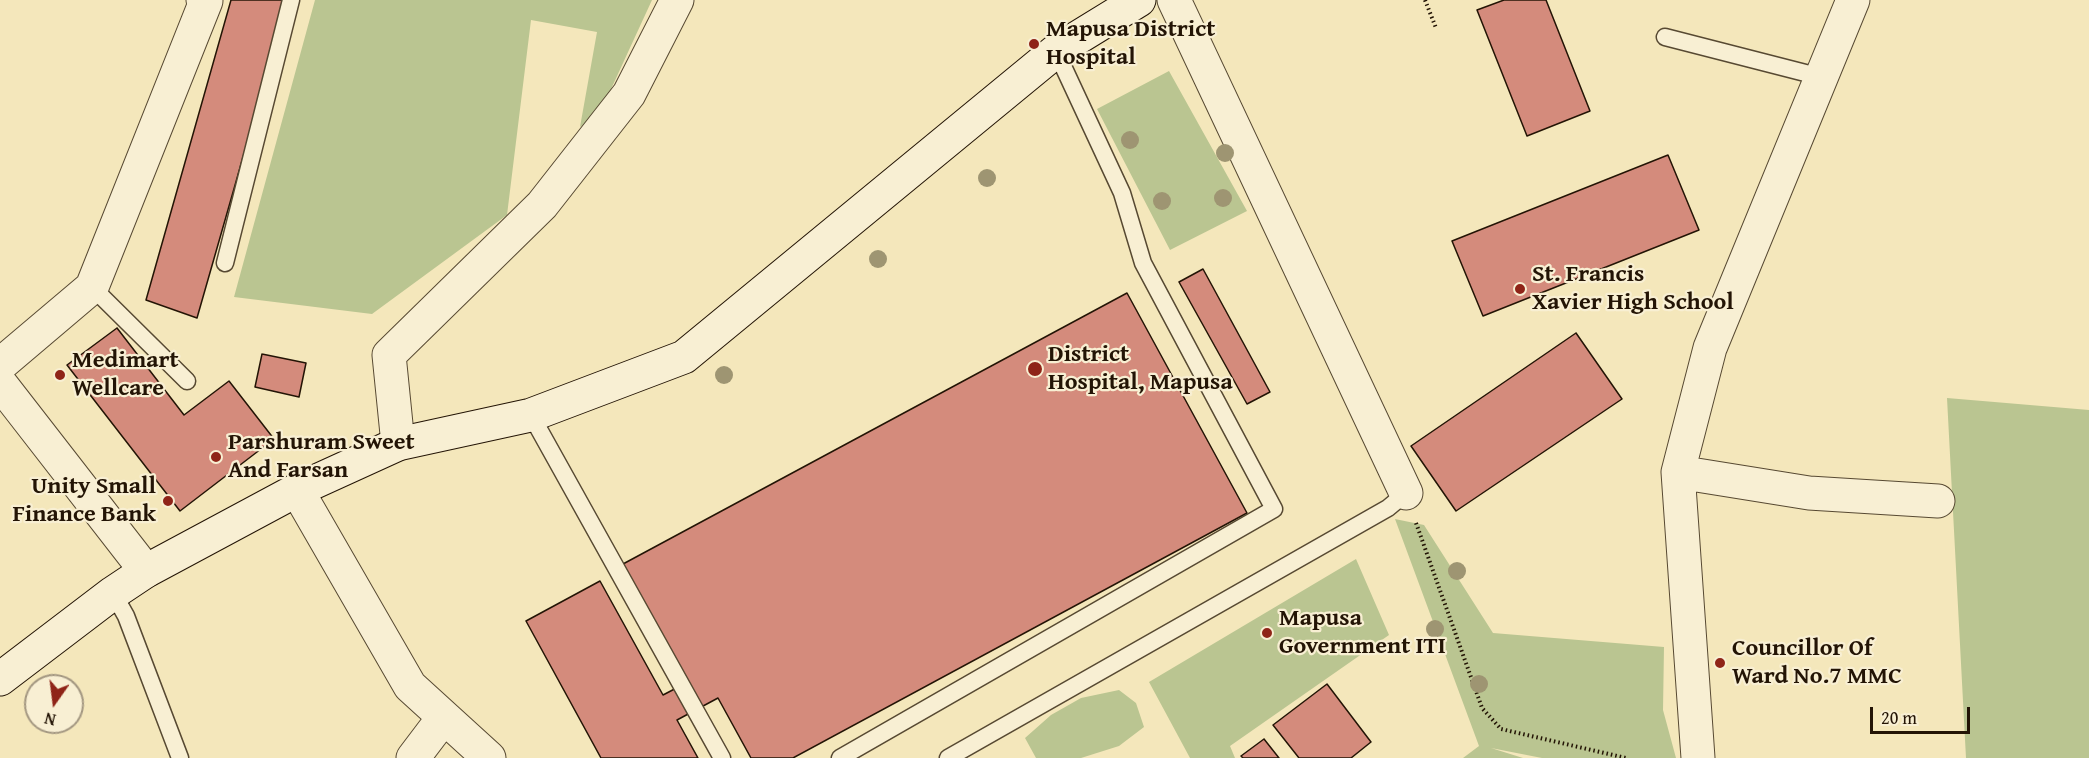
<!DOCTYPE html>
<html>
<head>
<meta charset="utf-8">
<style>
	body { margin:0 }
	#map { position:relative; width:2089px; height:758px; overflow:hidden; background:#f4e7bb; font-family:"Gentium Book Plus",serif }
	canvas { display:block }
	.north { position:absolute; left:24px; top:674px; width:60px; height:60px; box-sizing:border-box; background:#f8efd3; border:2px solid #a39781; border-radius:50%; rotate:194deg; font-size:16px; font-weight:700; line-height:24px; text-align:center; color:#231405 }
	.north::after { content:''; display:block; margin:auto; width:21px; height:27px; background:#8f2418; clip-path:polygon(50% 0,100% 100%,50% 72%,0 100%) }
	.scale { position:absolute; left:1870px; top:707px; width:100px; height:27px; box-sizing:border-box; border:3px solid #231405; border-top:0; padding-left:8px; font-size:18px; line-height:21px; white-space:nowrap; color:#231405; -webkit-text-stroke:4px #f8efd3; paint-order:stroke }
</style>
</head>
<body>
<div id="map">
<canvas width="2089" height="758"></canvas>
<div class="north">N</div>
<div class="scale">20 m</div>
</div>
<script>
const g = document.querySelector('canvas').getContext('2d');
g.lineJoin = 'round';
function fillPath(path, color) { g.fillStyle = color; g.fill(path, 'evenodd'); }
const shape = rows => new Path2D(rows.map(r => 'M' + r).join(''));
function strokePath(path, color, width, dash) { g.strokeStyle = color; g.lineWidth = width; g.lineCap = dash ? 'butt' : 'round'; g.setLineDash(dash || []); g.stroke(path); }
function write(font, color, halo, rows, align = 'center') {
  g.font = font + ' "Gentium Book Plus",serif'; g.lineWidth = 4.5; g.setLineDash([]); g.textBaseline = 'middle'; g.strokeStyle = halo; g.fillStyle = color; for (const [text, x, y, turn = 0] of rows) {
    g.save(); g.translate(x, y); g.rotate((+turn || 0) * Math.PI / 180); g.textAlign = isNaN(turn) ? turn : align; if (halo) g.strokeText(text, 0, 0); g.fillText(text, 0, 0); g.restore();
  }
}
fillPath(shape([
	[315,0,652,0,600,113,580,127,597,32,531,20,507,215,372,314,234,297],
	[1169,71,1247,211,1170,250,1097,109],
	[1947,398,2089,410,2089,758,1966,758],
	[1395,519,1424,525,1493,633,1664,647,1663,710,1676,758,1542,758,1491,748,1523,758,1463,758,1479,746],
	[1356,559,1389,635,1230,746,1235,758,1190,758,1149,682],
	[1119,690,1136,703,1144,727,1119,746,1081,758,1036,758,1025,738,1051,715,1081,698]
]), '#bac591');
const building = shape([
	[231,0,288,0,197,318,146,300,231,0],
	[1504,0,1546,0,1590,111,1527,136,1477,10,1504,0],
	[1668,155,1699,230,1483,316,1452,241,1668,155],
	[1203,269,1270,392,1247,404,1179,282,1203,269],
	[1127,293,1247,513,793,758,751,758,718,698,677,720,698,758,601,758,526,621,600,581,663,695,688,682,623,564,1127,293],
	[117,328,184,415,229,381,274,439,180,511,67,365,117,328],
	[1576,333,1622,399,1456,511,1411,446,1576,333],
	[262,354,306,363,299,397,255,387,262,354],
	[1327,684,1371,742,1351,758,1299,758,1273,725,1327,684],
	[1264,739,1279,758,1243,758,1241,756,1264,739]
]);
fillPath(building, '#d48b7c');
strokePath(building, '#231405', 1.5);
const service = shape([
	[1665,37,1821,77],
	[225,263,291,0],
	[92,287,187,381],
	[531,415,722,758],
	[113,593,126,616,180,758],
	[840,758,1274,509,1143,263,1122,193,1056,51],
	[948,758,1388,508,1406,493]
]);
const minor = shape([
	[1174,0,1406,493],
	[0,365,92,287,206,1,203,0],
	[0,383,146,571],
	[398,444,389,355,542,205,629,94,677,0],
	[1678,472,1809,493,1938,501],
	[297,490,410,686,489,758],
	[413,758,444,717],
	[1698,758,1678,472,1710,348,1853,0]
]);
const secondary = shape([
	[0,679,113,593,146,571,297,490,398,444,531,415,684,357,1056,51,1139,0]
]);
strokePath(service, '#574932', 19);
strokePath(minor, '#574932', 35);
strokePath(secondary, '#231405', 35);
strokePath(shape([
	[1425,0,1436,28],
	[1416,523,1482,708,1501,729,1626,758]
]), '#231405', 4, [1.5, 3]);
strokePath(service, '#f8efd3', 16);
strokePath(minor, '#f8efd3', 33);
strokePath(secondary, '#f8efd3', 33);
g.fillStyle = '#9e9572';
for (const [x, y] of [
	[1130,140],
	[1225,153],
	[987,178],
	[1223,198],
	[1162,201],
	[878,259],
	[724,375],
	[1457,571],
	[1435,629],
	[1479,684]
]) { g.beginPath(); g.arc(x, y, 9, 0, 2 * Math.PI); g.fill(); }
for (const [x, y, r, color] of [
	[1034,44,6,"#8f2418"],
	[1520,289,6,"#8f2418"],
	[1035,369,8,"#8f2418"],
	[60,375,6,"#8f2418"],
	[216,457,6,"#8f2418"],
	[168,501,6,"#8f2418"],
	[1267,633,6,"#8f2418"],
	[1720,663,6,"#8f2418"]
]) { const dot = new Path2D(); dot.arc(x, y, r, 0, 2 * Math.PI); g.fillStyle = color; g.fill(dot); strokePath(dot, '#f8efd3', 2); }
write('bold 24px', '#231405', '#f8efd3', [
	["Mapusa District",1046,30],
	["Hospital",1046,58],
	["St. Francis",1532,275],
	["Xavier High School",1532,303],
	["District",1048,355],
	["Hospital, Mapusa",1048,383],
	["Medimart",72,361],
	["Wellcare",72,389],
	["Parshuram Sweet",228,443],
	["And Farsan",228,471],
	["Unity Small",156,487,"right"],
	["Finance Bank",156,515,"right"],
	["Mapusa",1279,619],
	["Government ITI",1279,647],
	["Councillor Of",1732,649],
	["Ward No.7 MMC",1732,677]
], 'left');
</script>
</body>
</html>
